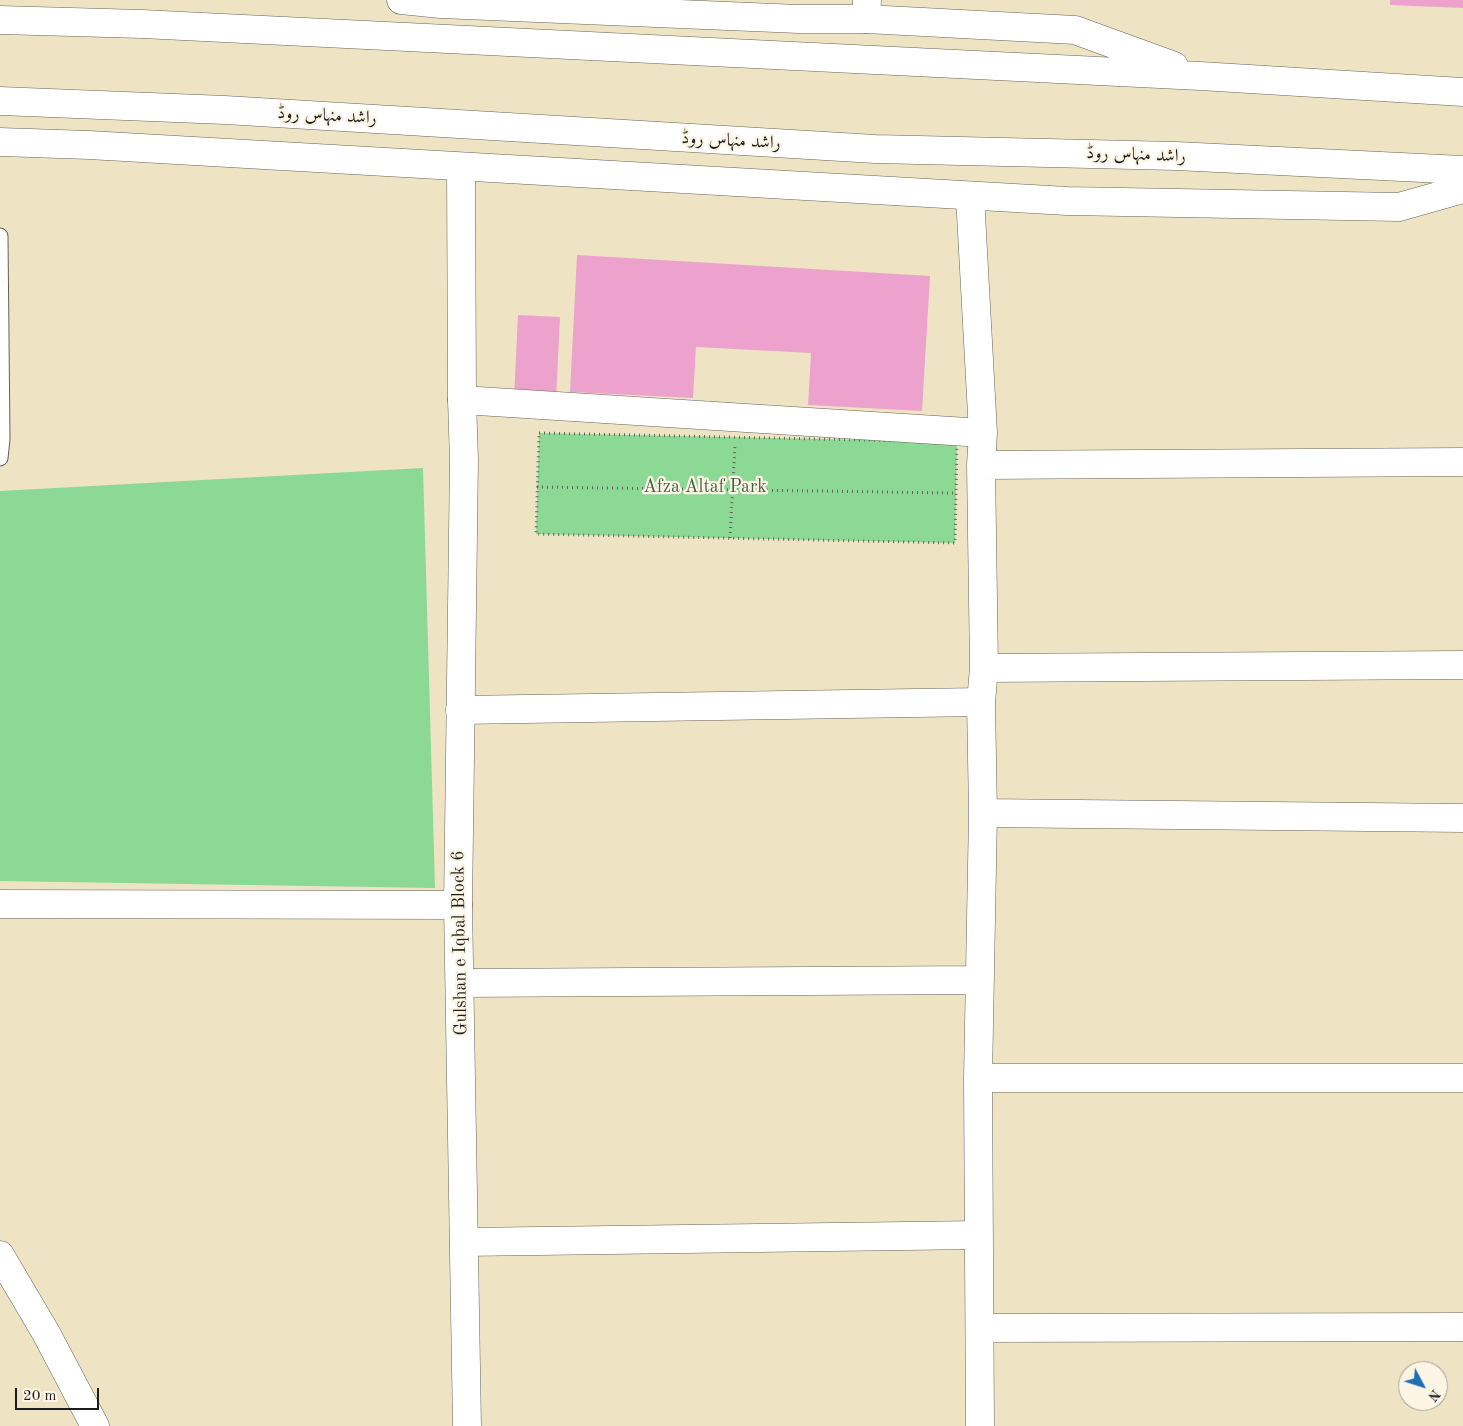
<!DOCTYPE html>
<html>
<head>
<meta charset="utf-8">
<style>
	body { margin:0 }
	#map { position:relative; width:1463px; height:1426px; overflow:hidden; background:#eee4c4; font-family:"Old Standard TT",serif }
	canvas { display:block }
	.north { position:absolute; left:1398px; top:1361px; width:50px; height:50px; box-sizing:border-box; background:#fcf5e5; border:1px solid #a29e95; border-radius:50%; rotate:130deg; font-size:14px; font-weight:700; line-height:20px; text-align:center; color:#1c1c1c }
	.north::after { content:''; display:block; margin:auto; width:18px; height:22px; background:#1f6fb2; clip-path:polygon(50% 0,100% 100%,50% 72%,0 100%) }
	.scale { position:absolute; left:15px; top:1388px; width:84px; height:22px; box-sizing:border-box; border:2px solid #1c1c1c; border-top:0; padding-left:6px; font-size:15px; line-height:18px; white-space:nowrap; color:#1c1c1c; -webkit-text-stroke:4px #fcf5e5; paint-order:stroke }
</style>
</head>
<body>
<div id="map">
<canvas width="1463" height="1426"></canvas>
<div class="north">N</div>
<div class="scale">20 m</div>
</div>
<script>
const g = document.querySelector('canvas').getContext('2d');
g.lineJoin = 'round';
function fillPath(path, color) { g.fillStyle = color; g.fill(path, 'evenodd'); }
const shape = rows => new Path2D(rows.map(r => 'M' + r).join(''));
function strokePath(path, color, width, dash) { g.strokeStyle = color; g.lineWidth = width; g.lineCap = dash ? 'butt' : 'round'; g.setLineDash(dash || []); g.stroke(path); }
function write(font, color, halo, rows, align = 'center') {
  g.font = font + ' "Old Standard TT",Amiri,serif'; g.lineWidth = 4.5; g.setLineDash([]); g.textBaseline = 'middle'; g.strokeStyle = halo; g.fillStyle = color; for (const [text, x, y, turn = 0] of rows) {
    g.save(); g.translate(x, y); g.rotate((+turn || 0) * Math.PI / 180); g.textAlign = isNaN(turn) ? turn : align; if (halo) g.strokeText(text, 0, 0); g.fillText(text, 0, 0); g.restore();
  }
}
fillPath(shape([
	[539,433,957,442,955,543,536,534],
	[423,468,435,888,0,881,0,491]
]), '#8cd895');
fillPath(shape([
	[1390,0,1463,0,1463,8,1390,5],
	[577,255,930,276,922,411,808,405,811,353,696,347,693,398,570,392],
	[518,315,560,317,556,399,514,397]
]), '#eda2ce');
const lane = shape([
	[0,236,2,439,0,458]
]);
const street = shape([
	[866,19,867,0],
	[970,196,983,433,981,465,984,668,981,702,983,813,978,1078,980,1426],
	[462,400,983,433],
	[981,465,1463,462],
	[984,668,1463,665],
	[460,710,981,702],
	[983,813,1463,818],
	[0,904,458,905],
	[460,983,980,980],
	[978,1078,1463,1078],
	[464,1242,979,1235],
	[0,1255,46,1333,95,1426],
	[981,1328,1463,1327]
]);
const secondary = shape([
	[461,167,462,400,464,460,458,905,467,1426]
]);
const primary = shape([
	[401,0,441,4,799,19,866,19,1075,30,1174,66],
	[0,20,142,24,1200,76,1463,92],
	[0,101,225,110,875,149,1176,156,1463,170],
	[0,142,89,145,1067,201,1399,207,1463,189]
]);
strokePath(lane, '#666257', 17);
strokePath(street, '#666257', 29);
strokePath(secondary, '#666257', 29);
strokePath(primary, '#666257', 29);
strokePath(shape([
	[539,433,957,442,955,543,536,534,539,433],
	[537,487,953,493],
	[730,538,735,445]
]), '#666257', 3, [1, 4]);
strokePath(lane, '#fff', 15);
strokePath(street, '#fff', 28);
strokePath(secondary, '#fff', 28);
strokePath(primary, '#fff', 28);
write('18px', '#1c1c1c', '#fcf5e5', [
	["راشد منہاس روڈ",327,116,3],
	["راشد منہاس روڈ",731,141,3],
	["راشد منہاس روڈ",1136,155,2],
	["Gulshan e Iqbal Block 6",460,943,-91]
]);
write('18px', '#435e46', '#fcf5e5', [
	["Afza Altaf Park",705,487]
]);
</script>
</body>
</html>
